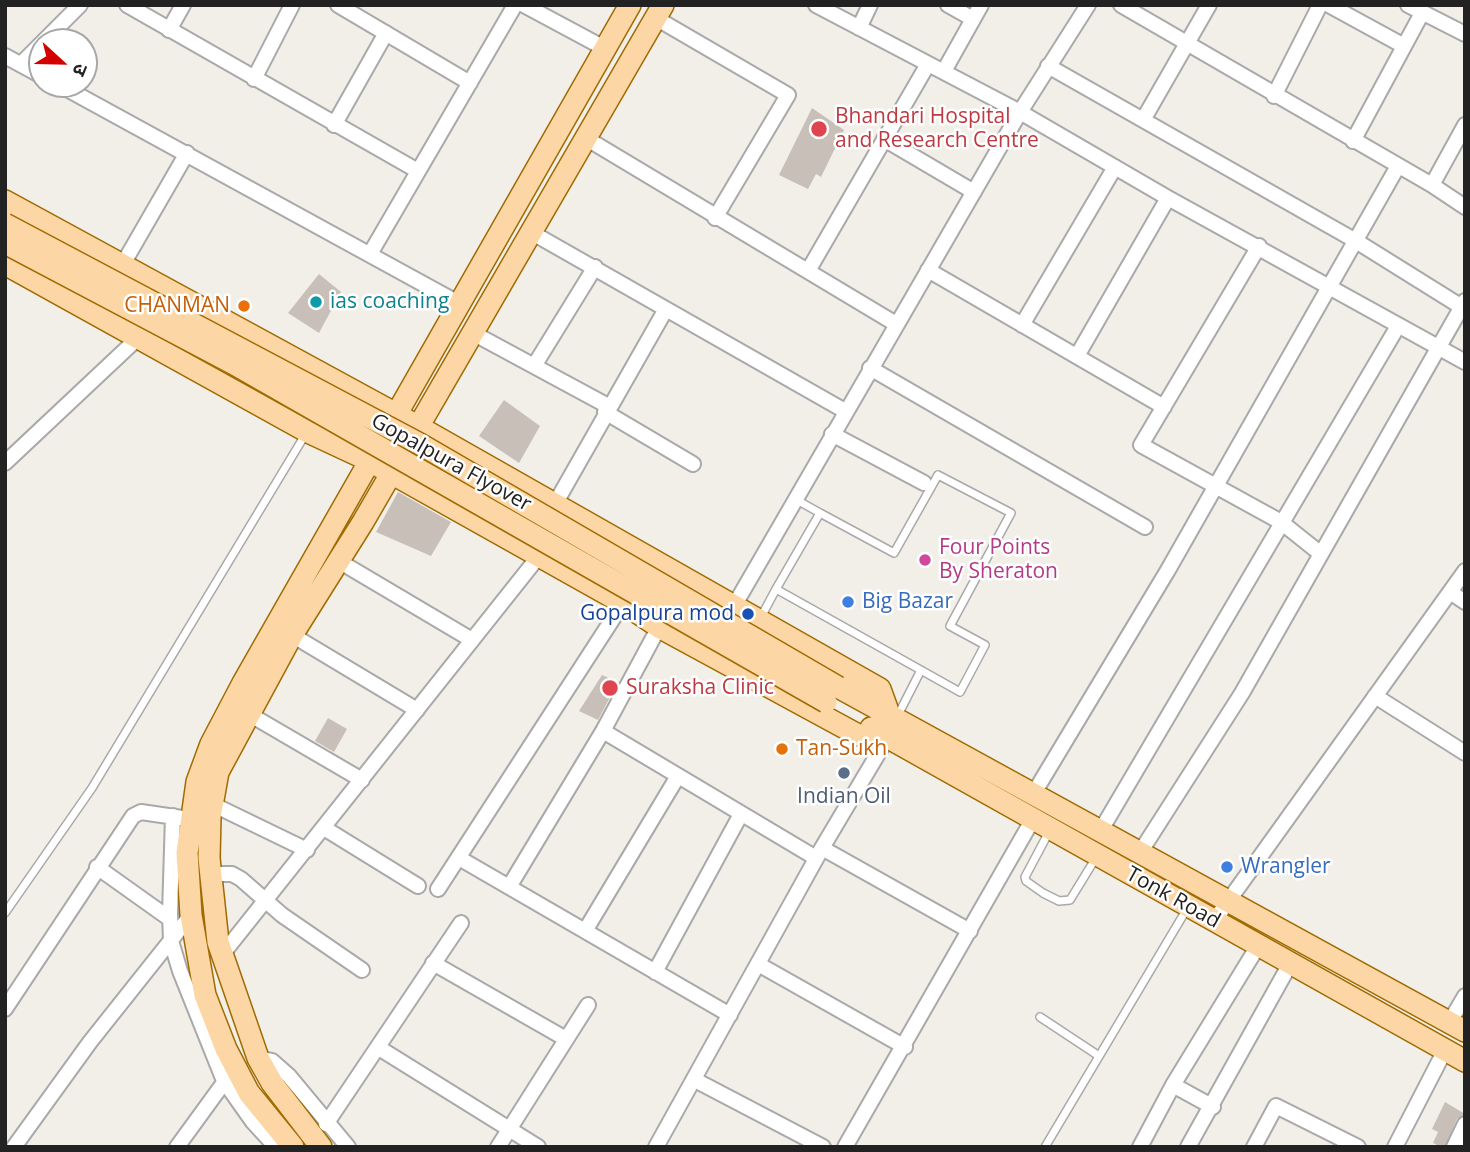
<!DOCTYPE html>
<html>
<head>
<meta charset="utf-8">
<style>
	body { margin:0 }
	#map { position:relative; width:1470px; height:1152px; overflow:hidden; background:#f2efe9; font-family:"Open Sans","Noto Sans Devanagari",sans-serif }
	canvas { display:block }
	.frame { position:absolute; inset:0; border:7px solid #222; pointer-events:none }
	.north { position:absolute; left:28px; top:28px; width:70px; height:70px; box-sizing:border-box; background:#fff; border:2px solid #a7a7a7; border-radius:50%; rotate:112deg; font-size:19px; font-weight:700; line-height:28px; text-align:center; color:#222 }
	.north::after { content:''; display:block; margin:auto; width:24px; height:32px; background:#d40000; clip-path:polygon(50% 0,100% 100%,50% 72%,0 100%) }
</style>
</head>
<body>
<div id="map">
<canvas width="1470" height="1152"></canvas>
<div class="frame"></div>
<div class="north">उ</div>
</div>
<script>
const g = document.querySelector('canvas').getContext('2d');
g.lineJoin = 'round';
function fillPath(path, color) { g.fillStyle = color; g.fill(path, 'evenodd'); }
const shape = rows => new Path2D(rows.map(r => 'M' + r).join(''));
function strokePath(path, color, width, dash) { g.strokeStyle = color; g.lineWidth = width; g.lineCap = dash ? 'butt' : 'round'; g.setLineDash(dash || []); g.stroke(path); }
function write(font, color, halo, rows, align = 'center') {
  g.font = font + ' "Open Sans",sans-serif'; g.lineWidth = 5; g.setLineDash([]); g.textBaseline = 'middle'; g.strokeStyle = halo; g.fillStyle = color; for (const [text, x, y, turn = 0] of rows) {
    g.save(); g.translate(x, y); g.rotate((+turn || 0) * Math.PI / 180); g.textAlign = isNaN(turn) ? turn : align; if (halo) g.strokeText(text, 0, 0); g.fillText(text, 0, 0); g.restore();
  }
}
fillPath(shape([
	[812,108,844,130,821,177,816,174,808,189,779,175],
	[319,274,341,292,319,333,288,313],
	[504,400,540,426,519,463,479,436],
	[398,492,451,522,431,556,376,532],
	[602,675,618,682,598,720,579,711],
	[328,718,347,729,334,752,315,741],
	[1445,1102,1465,1114,1457,1119,1445,1147,1441,1147,1433,1143,1438,1132,1432,1129]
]), '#c7bfb8');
const lane = shape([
	[795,499,820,513],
	[761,617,776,589,820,513,894,553,938,475,1011,513,950,626,985,645,960,692,776,589],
	[897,717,921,670],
	[1050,830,1025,877,1026,881,1043,893,1059,901,1070,900,1097,856],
	[5,913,92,788,305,435],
	[1040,1017,1099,1056],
	[1045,1147,1188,907]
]);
const street = shape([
	[127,5,418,171],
	[338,5,470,83],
	[524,5,606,49],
	[816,5,1020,112,1168,198,1465,362],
	[948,5,973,19],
	[1121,5,1432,185,1465,207],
	[1329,5,1404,46],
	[1408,5,1465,34],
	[654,17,788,95,715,218],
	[859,28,870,5],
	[169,30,183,5],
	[43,42,80,5],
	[5,56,42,76],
	[21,64,42,43],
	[1048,66,1356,241,1465,309],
	[944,71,981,5],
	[254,79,292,5],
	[58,84,458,303],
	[1274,96,1320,5],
	[1143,120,1209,5],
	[334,125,386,33],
	[584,137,896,324],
	[884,139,974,192],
	[1353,141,1422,13],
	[1432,185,1465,125],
	[529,231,845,411],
	[1259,246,1141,445,1281,522,1321,554],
	[370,254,515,5],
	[123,264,187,153],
	[928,270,1164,407],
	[808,271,928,64],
	[1022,325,1115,167],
	[471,332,608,406],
	[1077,356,1168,198],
	[534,366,595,267],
	[870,368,1145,527],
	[605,412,693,464],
	[832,434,924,483],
	[5,463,139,337],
	[555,504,666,309],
	[337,560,472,640],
	[1450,592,1465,602],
	[734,606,1020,112,1088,5],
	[292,635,417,710],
	[1375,696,1465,753],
	[249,714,362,780],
	[603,731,816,858],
	[1034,793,1168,570,1398,166],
	[212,804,307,850],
	[173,816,170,914,171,941,180,971,224,1081,253,1122,276,1147],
	[324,828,418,886],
	[1101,830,1398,326],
	[822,848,970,931],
	[1141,851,1242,693,1465,301],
	[459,858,730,1015],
	[97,867,170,919],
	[210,874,232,874,241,879,282,915,362,970],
	[509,887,603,731,659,627],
	[438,889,623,603],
	[1214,921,1465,571],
	[585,931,678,776],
	[221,956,539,556],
	[433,963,566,1039],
	[758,964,905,1047],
	[655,972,741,814],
	[5,1009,133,816,141,812,182,818],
	[1449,1023,1465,996],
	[379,1048,538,1147],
	[258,1058,272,1061,289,1076,348,1147],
	[695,1080,823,1147],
	[1173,1085,1213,1107],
	[326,1124,461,923],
	[14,1147,90,1042,191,915],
	[177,1147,228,1077],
	[498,1147,588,1005],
	[656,1147,822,848,888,737],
	[845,1147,1033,819],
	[1140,1147,1173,1085,1258,946],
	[1188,1147,1290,964],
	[1254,1147,1276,1106,1358,1147],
	[1395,1147,1445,1050],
	[1454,1147,1465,1124]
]);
const primary = shape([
	[5,201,396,414,880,689,889,714],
	[5,264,308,432,368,460,623,603,659,627,858,735,881,734],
	[838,687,1465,1031],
	[871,728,1465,1061],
	[293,1147,249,1093,226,1049,205,995,191,915,187,853,197,782,211,744,243,683,630,5],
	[321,1147,272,1083,258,1058,218,942,209,858,210,817,218,772,292,635,363,522,663,5]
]);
strokePath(lane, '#a9a9a9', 10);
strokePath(street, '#a9a9a9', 18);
strokePath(primary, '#a06b00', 24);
strokePath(lane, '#fff', 7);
strokePath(street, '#fff', 14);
strokePath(primary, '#fcd6a4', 21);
const primaryBridge = shape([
	[5,224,420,444,838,687],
	[5,243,234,364,826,702]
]);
strokePath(primaryBridge, '#a06b00', 24, []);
strokePath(primaryBridge, '#fcd6a4', 21);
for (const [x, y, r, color] of [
	[819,129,9,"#e0444e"],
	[316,302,7,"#0f9aa8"],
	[244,306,7,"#e8710a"],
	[925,560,7,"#d1479c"],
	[848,602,7,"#3f7fe0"],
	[748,614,7,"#1a4fb4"],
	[610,688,9,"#e0444e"],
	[782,749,7,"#e8710a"],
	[844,773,7,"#5c6f8a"],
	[1227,867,7,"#3f7fe0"]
]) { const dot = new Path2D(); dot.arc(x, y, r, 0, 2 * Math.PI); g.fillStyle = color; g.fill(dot); strokePath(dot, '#fff', 2.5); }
write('21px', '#be3a42', '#fff', [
	["Bhandari Hospital",835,117],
	["and Research Centre",835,141],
	["Suraksha Clinic",626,688]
], 'left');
write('21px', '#0d838f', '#fff', [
	["ias coaching",330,302]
], 'left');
write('21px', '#c56008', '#fff', [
	["CHANMAN",230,306],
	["Tan-Sukh",796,749,"left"]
], 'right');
write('21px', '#222', '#fff', [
	["Gopalpura Flyover",451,463,29],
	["Tonk Road",1173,898,29]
]);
write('21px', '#b23c85', '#fff', [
	["Four Points",939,548],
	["By Sheraton",939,572]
], 'left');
write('21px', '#366cbe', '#fff', [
	["Big Bazar",862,602],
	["Wrangler",1241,867]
], 'left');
write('21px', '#164399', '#fff', [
	["Gopalpura mod",734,614]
], 'right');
write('21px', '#4e5e75', '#fff', [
	["Indian Oil",844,797]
]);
</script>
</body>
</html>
